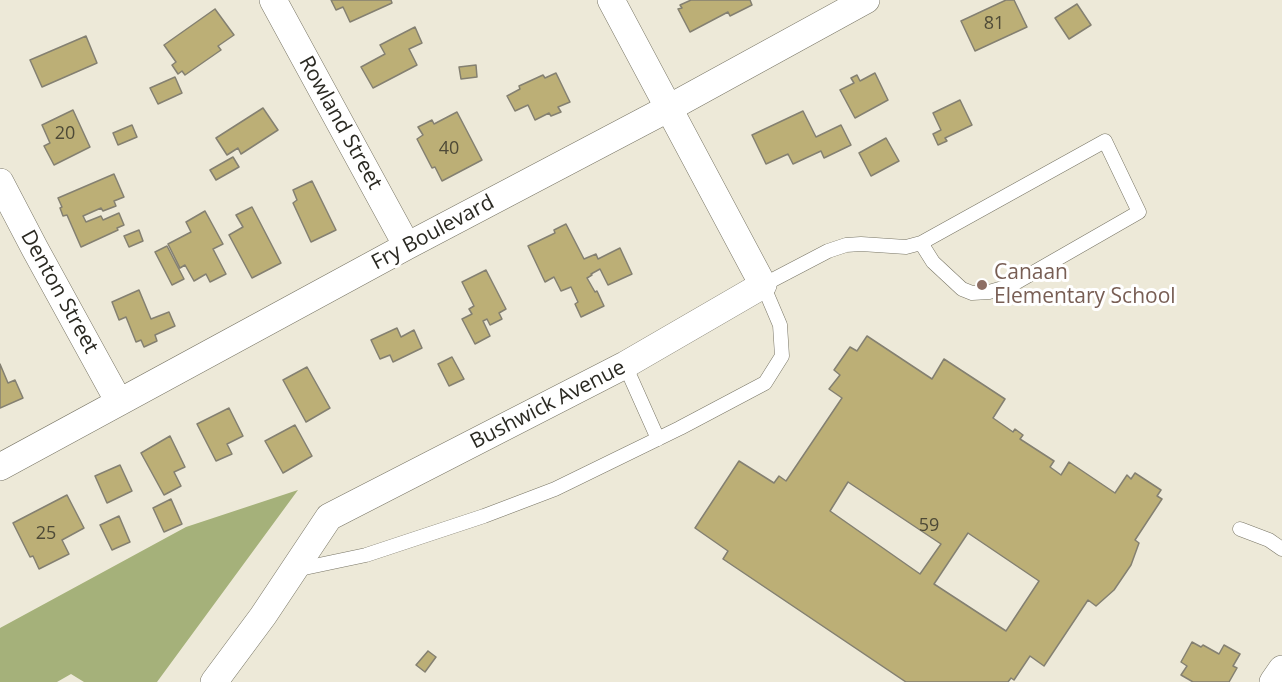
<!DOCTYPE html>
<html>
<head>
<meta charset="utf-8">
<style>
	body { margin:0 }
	canvas { display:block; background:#ede9d8 }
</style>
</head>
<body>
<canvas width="1282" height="682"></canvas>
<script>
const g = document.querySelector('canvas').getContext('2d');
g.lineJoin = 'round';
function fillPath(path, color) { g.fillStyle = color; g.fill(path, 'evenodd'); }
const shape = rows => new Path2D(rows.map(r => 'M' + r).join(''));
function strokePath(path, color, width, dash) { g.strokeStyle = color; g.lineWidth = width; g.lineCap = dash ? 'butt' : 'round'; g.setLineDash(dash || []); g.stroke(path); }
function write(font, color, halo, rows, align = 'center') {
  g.font = font + ' "Open Sans",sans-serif'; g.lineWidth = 6; g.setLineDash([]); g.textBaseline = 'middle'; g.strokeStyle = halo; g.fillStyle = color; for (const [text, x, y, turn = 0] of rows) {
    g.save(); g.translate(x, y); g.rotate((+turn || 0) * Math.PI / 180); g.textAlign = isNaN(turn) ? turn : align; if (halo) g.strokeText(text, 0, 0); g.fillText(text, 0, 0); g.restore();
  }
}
fillPath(shape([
	[298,490,157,682,84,682,71,674,57,682,0,682,0,628,186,527]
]), '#a5b17a');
const building = shape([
	[331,0,391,0,392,3,350,22,343,7,336,10,331,0],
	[691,0,750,0,752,5,730,16,728,12,690,32,678,9,682,8,680,5,691,0],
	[1006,0,1014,0,1027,27,975,51,961,21,1006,0],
	[1077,4,1091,25,1069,39,1055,18,1077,4],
	[215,9,234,35,218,46,221,50,185,75,182,71,178,74,172,65,176,62,164,45,215,9],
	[415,27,422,43,409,49,417,65,373,88,361,67,385,54,380,45,415,27],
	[86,36,97,63,42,87,30,60,86,36],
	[476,65,477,77,461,79,459,67,476,65],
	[556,73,570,102,558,107,561,112,551,116,549,113,535,120,528,105,515,111,507,96,520,89,519,86,543,75,545,78,556,73],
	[875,73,888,100,855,118,840,90,854,83,851,78,857,75,860,81,875,73],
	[175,77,182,93,158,104,150,88,175,77],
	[960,100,972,125,945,138,947,141,938,145,933,134,941,130,933,113,960,100],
	[263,108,278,130,241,154,238,148,227,155,216,138,263,108],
	[73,110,90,147,54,165,44,146,50,143,42,125,73,110],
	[803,111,816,137,841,125,851,145,824,158,821,151,793,164,788,154,766,164,752,135,803,111],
	[457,112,482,160,442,181,435,167,432,168,417,139,423,135,418,127,432,120,434,124,457,112],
	[132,125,137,137,118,145,113,133,132,125],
	[886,138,899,161,871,176,859,153,886,138],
	[233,157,239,167,216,180,210,170,233,157],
	[114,174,124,197,114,201,116,206,103,211,101,208,83,216,86,222,101,216,103,220,119,213,124,225,117,228,118,230,81,247,67,215,63,216,60,208,62,207,58,198,114,174],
	[312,181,336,230,311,242,293,203,297,200,293,190,312,181],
	[252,207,281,263,252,278,229,235,243,227,236,215,252,207],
	[205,211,223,244,213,249,226,274,210,282,206,274,194,281,185,265,180,268,168,244,191,232,186,222,205,211],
	[566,224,584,259,596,254,598,259,620,248,632,274,608,285,600,269,591,274,592,275,587,278,595,292,597,291,604,306,581,317,575,304,578,302,571,287,561,291,554,277,545,282,528,246,555,233,554,230,566,224],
	[139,230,143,241,129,247,124,236,139,230],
	[167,246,184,279,172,285,155,252,167,246],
	[486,270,506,309,499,313,502,319,490,325,487,319,483,321,490,336,475,344,462,319,472,314,469,309,474,306,462,282,486,270],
	[139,290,151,319,169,312,175,326,155,335,157,341,144,347,141,340,136,342,126,317,119,320,112,302,139,290],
	[397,328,401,337,414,330,422,348,393,362,390,355,380,359,371,340,397,328],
	[867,336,932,379,944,359,1005,399,993,418,1013,432,1015,429,1023,435,1020,439,1054,461,1050,467,1061,475,1069,462,1115,493,1127,475,1131,479,1135,473,1161,490,1157,496,1162,499,1135,540,1139,543,1131,565,1114,590,1096,606,1088,600,1044,666,1030,656,1014,680,1011,678,1008,682,906,682,723,559,728,551,695,528,739,461,774,483,779,476,786,481,842,398,829,389,840,375,834,370,850,347,857,351,867,336],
	[848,482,941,544,920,574,830,511,848,482],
	[968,533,1039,581,1006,631,934,584,968,533],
	[452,357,464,379,449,386,438,364,452,357],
	[0,364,8,383,15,380,23,398,0,408,0,364],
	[307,367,330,408,306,422,283,380,307,367],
	[229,408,243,436,227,444,232,454,216,461,197,424,229,408],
	[295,425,312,456,283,473,265,441,295,425],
	[170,436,185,467,174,472,181,486,164,495,141,453,170,436],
	[120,465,132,491,107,503,95,476,120,465],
	[67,495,84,528,62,540,69,554,39,569,33,556,30,557,13,523,67,495],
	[171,499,182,524,164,532,153,508,171,499],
	[119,516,130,542,112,550,100,525,119,516],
	[1192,642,1201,647,1203,645,1219,654,1224,645,1240,654,1233,666,1237,668,1229,682,1193,682,1181,675,1187,666,1181,662,1192,642],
	[428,651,436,657,425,672,416,665,428,651]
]);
fillPath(building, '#bcaf76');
strokePath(building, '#848071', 1.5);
const lane = shape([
	[625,365,658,439],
	[1240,529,1269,540,1282,549],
	[295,570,366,555,484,516,555,489,680,428,765,383,782,356,780,325,763,285,828,251,846,245,861,244,906,247,921,243,1105,141,1139,212,1010,286,989,292,972,293,962,289,933,262,921,243]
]);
const street = shape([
	[273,0,407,246],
	[0,182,35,249,119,402],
	[0,467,407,246,669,108,866,0],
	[214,682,263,616,329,517,625,365,763,285,611,0],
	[1273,682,1282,669]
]);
strokePath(lane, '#787565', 15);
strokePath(street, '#787565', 28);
strokePath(lane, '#fff', 14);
strokePath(street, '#fff', 27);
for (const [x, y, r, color] of [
	[982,285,6,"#8d6e63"]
]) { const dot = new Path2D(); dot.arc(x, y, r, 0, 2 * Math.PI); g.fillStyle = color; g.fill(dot); strokePath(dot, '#fff', 2); }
write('18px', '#4e4a37', null, [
	["81",994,24],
	["20",65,134],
	["40",449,149],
	["59",929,526],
	["25",46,534]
]);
write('21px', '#2a2922', '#fff', [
	["Rowland Street",340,123,61],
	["Fry Boulevard",433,233,-28],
	["Denton Street",59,292,61],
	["Bushwick Avenue",548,405,-27]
]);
write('21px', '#785e54', '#fff', [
	["Canaan",994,273],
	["Elementary School",994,297]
], 'left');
</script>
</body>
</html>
